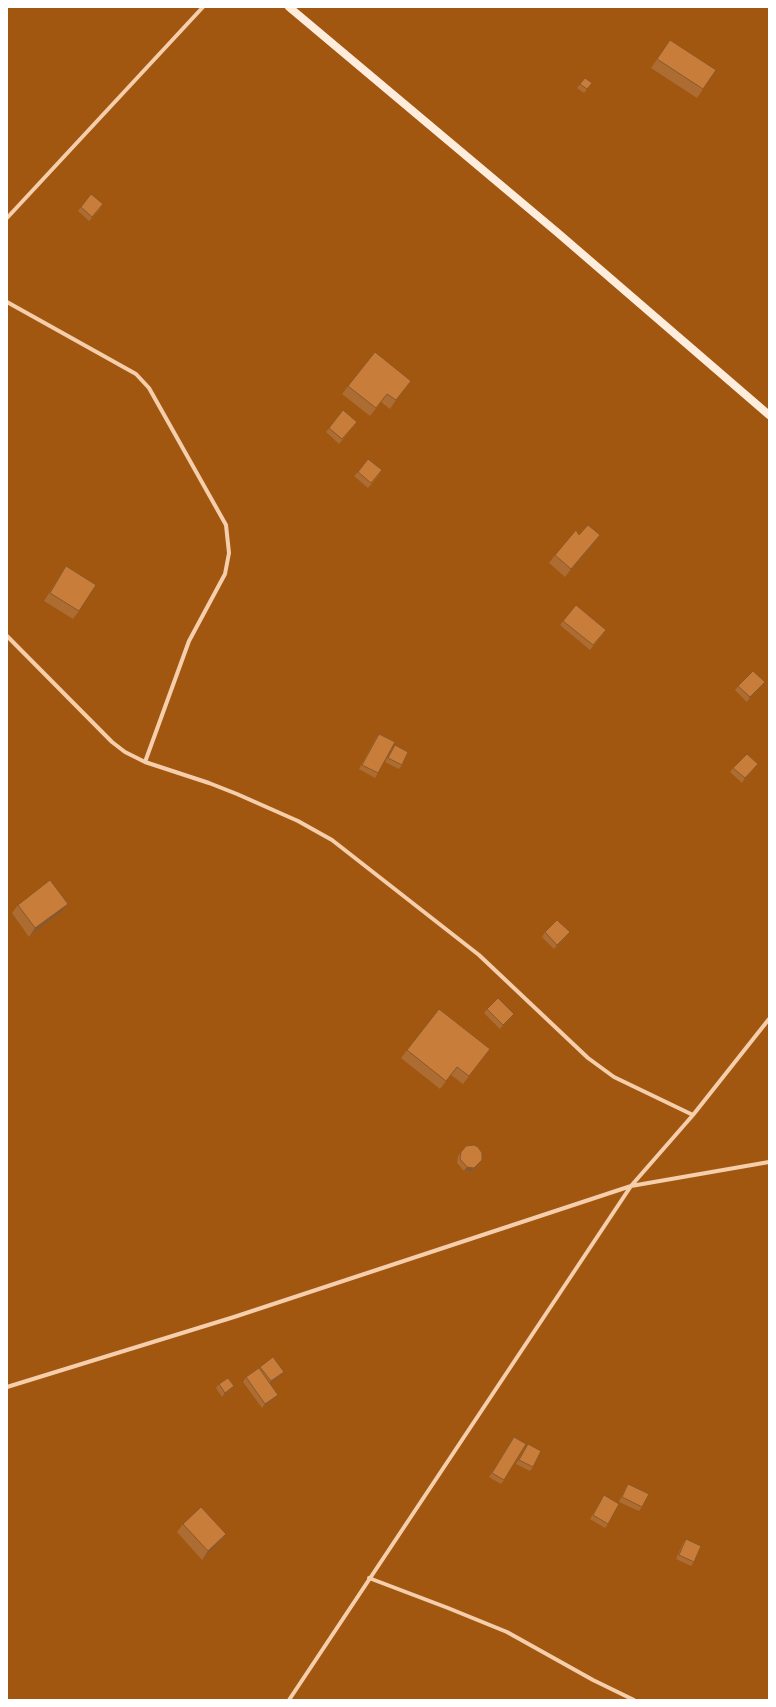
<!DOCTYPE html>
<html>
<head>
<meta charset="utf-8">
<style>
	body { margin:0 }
	#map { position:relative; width:776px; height:1707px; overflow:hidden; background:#a25711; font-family:"Archivo Narrow",sans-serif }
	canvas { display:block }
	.frame { position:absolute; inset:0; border:8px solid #fff; pointer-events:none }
</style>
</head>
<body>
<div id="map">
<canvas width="776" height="1707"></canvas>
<div class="frame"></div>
</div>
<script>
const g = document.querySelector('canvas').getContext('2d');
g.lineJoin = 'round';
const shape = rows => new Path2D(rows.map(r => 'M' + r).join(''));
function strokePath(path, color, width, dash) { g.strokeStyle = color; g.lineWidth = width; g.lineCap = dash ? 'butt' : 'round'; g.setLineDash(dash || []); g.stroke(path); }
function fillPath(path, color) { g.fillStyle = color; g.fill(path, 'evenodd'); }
strokePath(shape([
	[7,218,203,7],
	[7,302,136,374,149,388,226,525,229,553,225,574,189,641,145,762],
	[7,636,112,742,125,752,145,762,209,783,237,794,298,821,332,840,479,955,588,1058,614,1077,693,1115],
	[7,1387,234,1317,631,1186,769,1162],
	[369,1578,448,1608,507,1632,593,1680,634,1700],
	[289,1700,631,1186,693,1115,769,1019]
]), '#f5ceab', 4);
strokePath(shape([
	[289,7,558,233,769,415]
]), '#feecdc', 8);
fillPath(shape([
	[670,40,703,89,697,98,651,68],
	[585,78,592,83,584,93,577,88],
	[81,207,100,209,89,221,78,211],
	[411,381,390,409,381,402,370,416,342,394,348,386],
	[357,422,339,444,326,432,329,428],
	[358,472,379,475,368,488,354,476],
	[579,535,600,535,594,544,565,577,549,563,555,555],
	[66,566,79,611,73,619,44,601],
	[563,621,603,634,590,650,560,625],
	[738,686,762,686,747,702,735,690],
	[379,734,378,773,375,778,359,769,376,738],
	[395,745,402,765,399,769,385,762,392,749],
	[733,768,755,768,742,783,730,772],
	[68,904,62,912,29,937,12,913,18,905],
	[545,932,570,932,567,936,554,949,542,937],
	[487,1009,514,1014,511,1018,500,1029,484,1013],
	[490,1049,463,1084,451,1075,440,1089,401,1058,407,1050],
	[461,1152,482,1160,479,1165,471,1172,464,1171,457,1163,458,1156],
	[260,1367,281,1376,270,1384,278,1395,275,1399,262,1408,243,1382,246,1377,259,1368],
	[219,1384,231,1390,222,1397,216,1388],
	[514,1437,504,1480,501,1484,489,1477],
	[528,1444,533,1467,530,1471,516,1464,525,1448],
	[628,1484,642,1507,639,1511,619,1502,625,1489],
	[604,1495,608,1524,605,1528,590,1519],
	[183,1524,226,1534,220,1542,202,1560,177,1532],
	[686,1539,694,1562,691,1566,676,1559,683,1543]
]), '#ac6c32');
fillPath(shape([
	[411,381,390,409,396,400],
	[600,535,594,544,565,577,571,569],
	[765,682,762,686,747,702,750,697],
	[758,764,755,768,742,783,745,778],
	[68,904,62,912,29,937,35,928],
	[570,932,567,936,554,949,557,945],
	[514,1014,511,1018,500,1029,503,1025],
	[482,1160,479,1165,471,1172,464,1171,467,1167],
	[284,1372,281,1376,268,1386,271,1381],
	[234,1386,231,1390,222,1397,225,1393],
	[278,1395,275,1399,262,1408,265,1404],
	[226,1534,220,1542,202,1560,208,1551]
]), '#8c5829');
const building = shape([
	[670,40,716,70,703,89,657,59,670,40],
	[585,78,592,83,587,89,580,84,585,78],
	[91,194,103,204,92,217,81,207,91,194],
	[375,352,411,381,396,400,387,394,376,408,348,386,375,352],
	[343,410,357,422,342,439,329,428,343,410],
	[368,459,382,470,371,483,358,472,368,459],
	[588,525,600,535,571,569,555,555,576,530,579,535,588,525],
	[66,566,96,585,79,611,50,593,66,566],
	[576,605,606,630,593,645,563,621,576,605],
	[753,671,765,682,750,697,738,686,753,671],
	[379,734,395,742,378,773,362,765,379,734],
	[395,745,408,752,402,765,388,758,395,745],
	[747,754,758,764,745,778,733,768,747,754],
	[50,880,68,904,35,928,18,905,50,880],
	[557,920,570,932,557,945,545,932,557,920],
	[498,998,514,1014,503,1025,487,1009,498,998],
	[439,1009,490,1049,469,1076,457,1067,446,1081,407,1050,439,1009],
	[474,1145,478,1147,482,1153,482,1160,474,1168,467,1167,460,1159,461,1152,466,1146,474,1145],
	[273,1357,284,1372,271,1381,260,1367,273,1357],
	[259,1368,278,1395,265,1404,246,1377,259,1368],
	[228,1378,234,1386,225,1393,219,1384,228,1378],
	[514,1437,526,1444,504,1480,492,1473,514,1437],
	[528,1444,541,1451,533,1467,519,1460,528,1444],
	[628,1484,649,1494,642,1507,622,1497,628,1484],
	[604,1495,619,1504,608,1524,593,1515,604,1495],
	[201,1507,226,1534,208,1551,183,1524,201,1507],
	[686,1539,701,1546,694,1562,679,1555,686,1539]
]);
fillPath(building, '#c87e3a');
strokePath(building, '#8c5829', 1);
</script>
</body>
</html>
